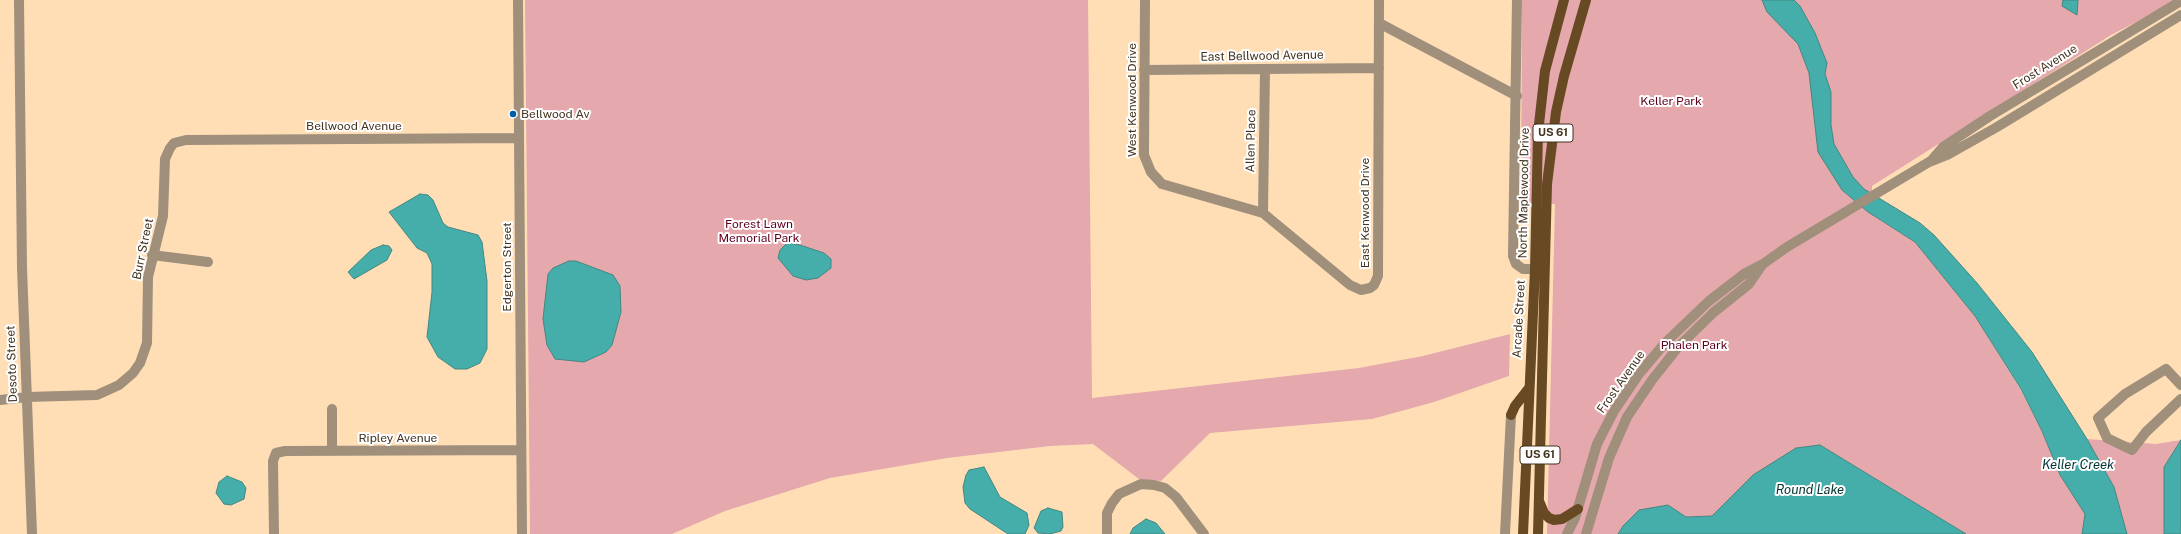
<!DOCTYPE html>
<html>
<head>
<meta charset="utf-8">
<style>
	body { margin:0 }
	canvas { display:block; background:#ffdeb6 }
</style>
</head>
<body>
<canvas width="2181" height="534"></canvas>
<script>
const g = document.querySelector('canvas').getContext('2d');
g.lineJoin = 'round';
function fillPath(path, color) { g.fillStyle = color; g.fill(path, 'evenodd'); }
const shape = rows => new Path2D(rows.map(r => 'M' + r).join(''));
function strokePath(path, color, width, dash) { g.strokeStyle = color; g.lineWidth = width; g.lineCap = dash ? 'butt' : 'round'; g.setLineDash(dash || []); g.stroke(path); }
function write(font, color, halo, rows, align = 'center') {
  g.font = font + ' "Public Sans",sans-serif'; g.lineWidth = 4; g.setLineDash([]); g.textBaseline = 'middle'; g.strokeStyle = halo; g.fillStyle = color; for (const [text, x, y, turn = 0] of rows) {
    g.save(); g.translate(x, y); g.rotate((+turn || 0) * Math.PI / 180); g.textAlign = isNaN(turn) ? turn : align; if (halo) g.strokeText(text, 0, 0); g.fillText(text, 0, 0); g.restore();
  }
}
fillPath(shape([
	[525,0,1088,0,1092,398,1359,368,1423,356,1510,334,1509,376,1434,402,1372,419,1210,433,1161,481,1139,479,1093,444,1050,446,947,458,830,478,725,511,672,534,530,534],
	[1522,0,2179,0,2111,35,1872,186,1872,201,1875,217,1915,242,1975,316,2020,389,2042,431,2060,475,2085,514,2082,534,1966,534,1820,445,1753,475,1712,516,1686,517,1668,505,1623,526,1618,534,1547,534,1555,204,1521,202],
	[2087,439,2156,444,2181,440,2164,467,2164,534,2127,534,2114,487]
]), '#e5a8ad');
const water = shape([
	[1762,0,1794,0,1800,6,1815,33,1827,63,1825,74,1831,92,1831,125,1834,144,1853,177,1864,189,1920,223,1934,235,1977,283,2032,352,2087,439,2114,487,2127,534,2082,534,2085,514,2060,475,2042,431,2021,389,1975,316,1915,242,1868,212,1842,190,1818,152,1809,73,1798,44,1767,12,1762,0],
	[2063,0,2078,0,2077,15,2062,6,2063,0],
	[420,194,428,195,433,200,443,223,448,227,478,235,482,242,487,281,487,349,480,363,467,369,455,369,438,357,427,337,432,292,432,264,427,253,417,248,389,212,420,194],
	[787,243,800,245,824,253,831,259,831,268,818,278,806,280,793,276,778,258,780,250,787,243],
	[383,245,389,246,392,250,387,260,354,279,348,272,371,250,383,245],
	[569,261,576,261,613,275,620,286,621,312,612,345,606,352,584,362,555,359,547,345,543,319,548,274,553,268,569,261],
	[2181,440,2181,534,2164,534,2164,467,2181,440],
	[1820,445,1966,534,1618,534,1623,526,1639,510,1668,505,1686,517,1712,516,1753,475,1796,448,1820,445],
	[984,467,1000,497,1027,513,1029,525,1025,534,1008,534,970,509,965,503,963,487,966,475,969,470,984,467],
	[227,476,242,482,246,488,244,499,231,505,224,504,216,493,219,482,227,476],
	[1048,508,1062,512,1063,527,1061,531,1050,534,1038,533,1034,528,1041,511,1048,508],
	[1146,519,1156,523,1165,534,1130,534,1133,528,1146,519]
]);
fillPath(water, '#45adaa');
strokePath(water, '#448880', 1);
strokePath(shape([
	[19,0,22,268,32,534],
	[518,0,522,534],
	[1145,0,1144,155,1151,172,1162,184,1263,213,1350,285,1361,290,1370,288,1374,285,1378,276,1379,0],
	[1517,0,1513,256,1516,264,1523,269,1535,269],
	[1379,23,1517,96],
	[1144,70,1379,68],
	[1931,161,1943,147,1990,116,2181,1],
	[1263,213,1265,69],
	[152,255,208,262],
	[2181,385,2166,369,2125,394,2098,418,2107,438,2132,450,2146,432,2181,399],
	[0,400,27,397,97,395,119,385,133,373,140,363,147,343,148,277,163,216,165,159,170,148,174,143,186,140,519,138],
	[332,451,332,409],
	[274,534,273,461,276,453,285,451,521,450],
	[1107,534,1107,513,1112,503,1119,494,1141,484,1154,485,1165,488,1176,497,1204,534],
	[1505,534,1511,415],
	[1567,534,1575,518,1597,444,1614,411,1639,374,1665,343,1709,301,1744,274,1763,264,1787,247,1929,162,1949,154,1997,127,2181,15],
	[1586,534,1609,458,1627,417,1652,380,1679,346,1714,312,1749,284,1762,265]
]), '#a08f7b', 10);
strokePath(shape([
	[1511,415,1515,406,1529,388],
	[1540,503,1544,513,1549,518,1554,520,1562,519,1578,509],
	[1523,534,1535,269,1538,133,1545,71,1564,0],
	[1538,534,1547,184,1556,112,1564,76,1586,0]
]), '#674a23', 10);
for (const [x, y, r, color] of [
	[513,114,4,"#005ba8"]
]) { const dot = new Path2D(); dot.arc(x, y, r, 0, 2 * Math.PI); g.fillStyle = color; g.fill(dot); strokePath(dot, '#fff', 1.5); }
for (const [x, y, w] of [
	[1553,133,40],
	[1540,455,40]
]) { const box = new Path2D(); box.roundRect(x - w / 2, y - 9, w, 18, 3); g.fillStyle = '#fff'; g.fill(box); strokePath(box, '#43331f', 1); }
write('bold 11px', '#43331f', null, [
	["US 61",1553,133],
	["US 61",1540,455]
]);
write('12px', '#43331f', '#fff', [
	["East Bellwood Avenue",1262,56,-1],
	["Frost Avenue",2045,67,-32],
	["West Kenwood Drive",1132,100,-90],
	["Bellwood Avenue",354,126],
	["Allen Place",1251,141,-89],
	["North Maplewood Drive",1524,193,-89],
	["East Kenwood Drive",1365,213,-90],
	["Burr Street",143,249,-78],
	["Edgerton Street",507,267,-90],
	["Arcade Street",1519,319,-87],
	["Desoto Street",12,364,-92],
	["Frost Avenue",1621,382,-55],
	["Ripley Avenue",398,438]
]);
write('12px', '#60001f', '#fff', [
	["Keller Park",1671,101],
	["Forest Lawn",759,224],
	["Memorial Park",759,238],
	["Phalen Park",1694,345]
]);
write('12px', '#43331f', '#fff', [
	["Bellwood Av",521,114]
], 'left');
write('italic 13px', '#003432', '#fff', [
	["Keller Creek",2078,465],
	["Round Lake",1810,490]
]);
</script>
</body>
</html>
